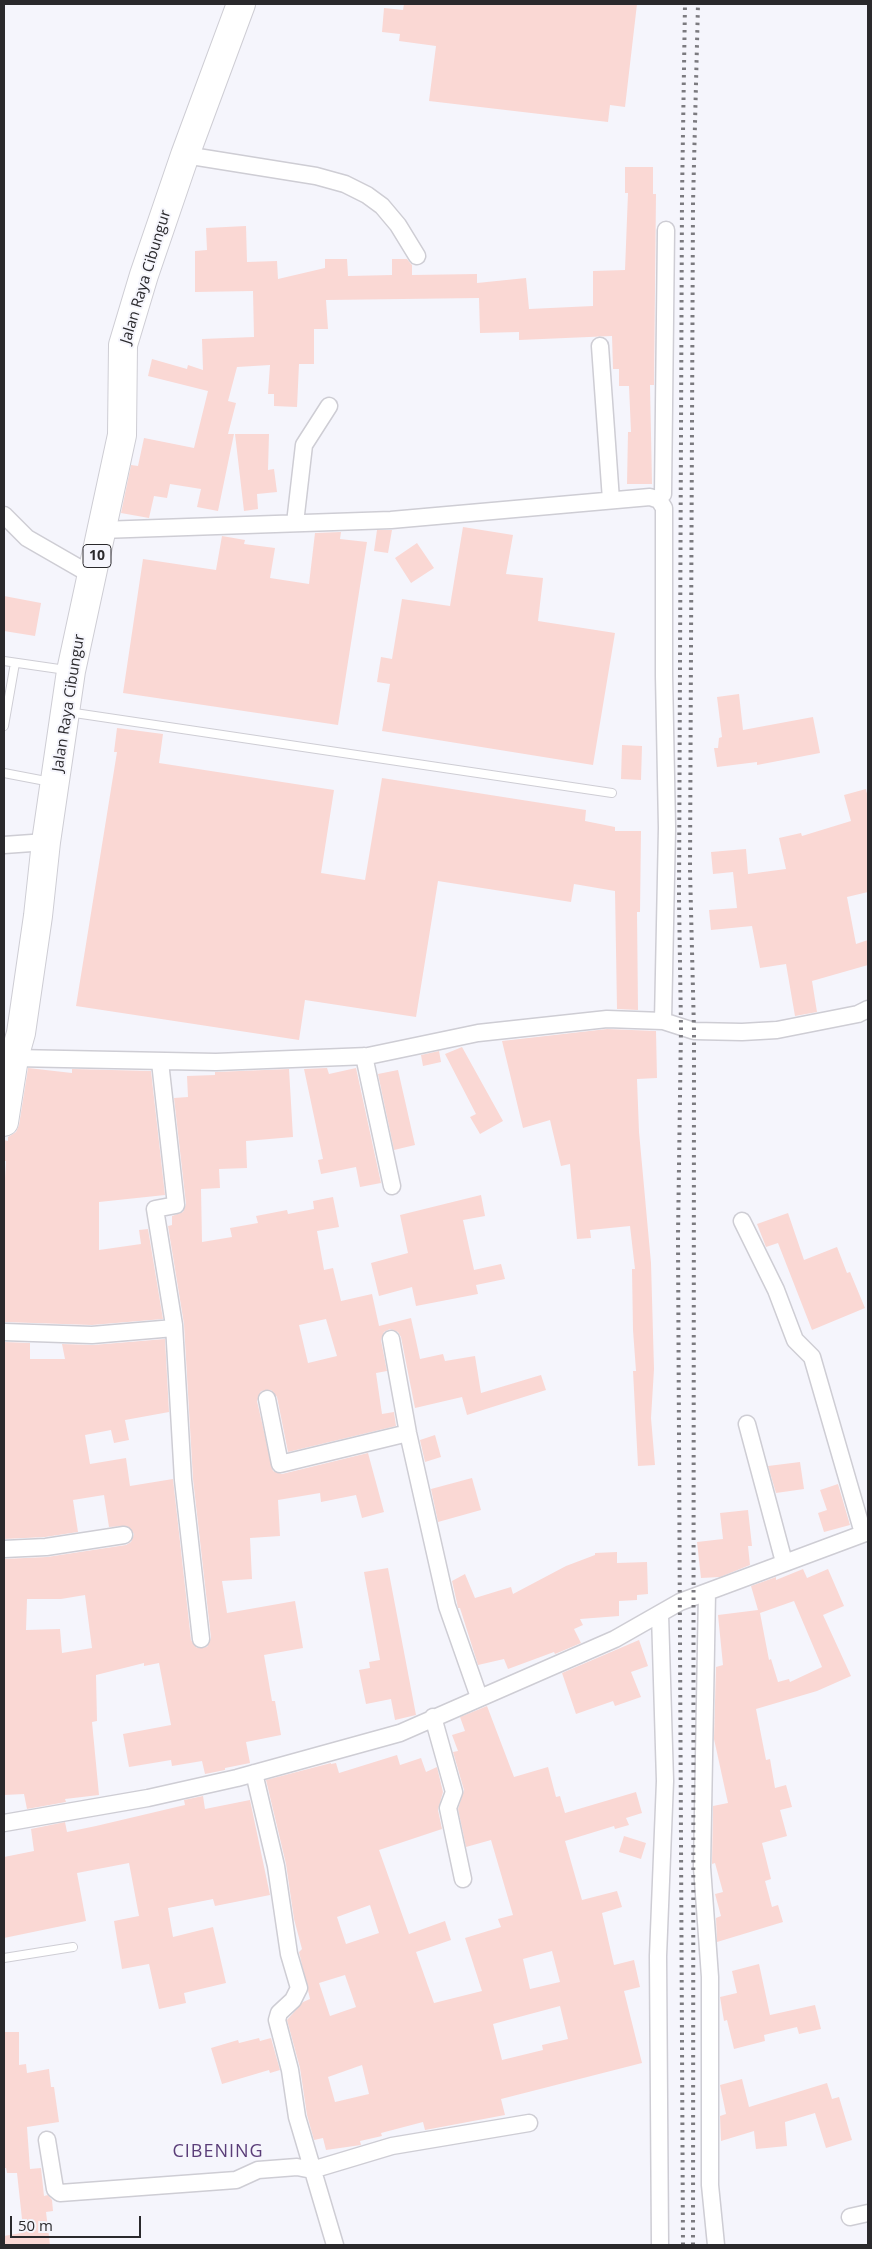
<!DOCTYPE html>
<html>
<head>
<meta charset="utf-8">
<style>
	body { margin:0 }
	#map { position:relative; width:872px; height:2249px; overflow:hidden; background:#f5f5fc; font-family:"Open Sans",sans-serif }
	canvas { display:block }
	.frame { position:absolute; inset:0; border:5px solid #2a292c; pointer-events:none }
	.scale { position:absolute; left:10px; top:2216px; width:131px; height:22px; box-sizing:border-box; border:2px solid #2a292c; border-top:0; padding-left:6px; font-size:15px; line-height:18px; white-space:nowrap; color:#2a292c; -webkit-text-stroke:4px #f5f5fc; paint-order:stroke }
</style>
</head>
<body>
<div id="map">
<canvas width="872" height="2249"></canvas>
<div class="frame"></div>
<div class="scale">50 m</div>
</div>
<script>
const g = document.querySelector('canvas').getContext('2d');
g.lineJoin = 'round';
function fillPath(path, color) { g.fillStyle = color; g.fill(path, 'evenodd'); }
const shape = rows => new Path2D(rows.map(r => 'M' + r).join(''));
function strokePath(path, color, width, dash) { g.strokeStyle = color; g.lineWidth = width; g.lineCap = dash ? 'butt' : 'round'; g.setLineDash(dash || []); g.stroke(path); }
function write(font, color, halo, rows, align = 'center') {
  g.font = font + ' "Open Sans",sans-serif'; g.lineWidth = 4; g.setLineDash([]); g.textBaseline = 'middle'; g.strokeStyle = halo; g.fillStyle = color; for (const [text, x, y, turn = 0] of rows) {
    g.save(); g.translate(x, y); g.rotate((+turn || 0) * Math.PI / 180); g.textAlign = isNaN(turn) ? turn : align; if (halo) g.strokeText(text, 0, 0); g.fillText(text, 0, 0); g.restore();
  }
}
fillPath(shape([
	[404,4,637,4,625,107,610,105,608,122,429,101,436,46,399,41,400,34,382,32,384,8,403,10],
	[625,167,653,167,653,194,656,194,654,385,650,385,652,484,627,484,628,432,631,432,629,386,619,386,619,369,613,369,612,336,519,340,519,332,480,333,479,298,326,300,328,329,314,329,314,364,299,364,297,407,274,406,274,394,268,394,270,365,237,367,228,401,236,403,228,434,234,434,218,511,197,507,201,489,170,484,167,498,154,496,149,518,121,513,131,465,138,466,144,438,194,448,208,391,148,376,152,359,187,369,188,365,203,370,202,339,254,337,253,291,195,292,195,251,207,250,206,228,246,226,247,262,277,261,278,279,325,268,325,259,347,259,348,276,392,275,392,259,407,259,412,265,412,275,477,274,477,283,526,278,529,309,593,306,593,271,625,270,628,193,625,193],
	[235,434,269,434,268,470,274,469,277,492,257,494,258,509,244,511],
	[463,527,513,535,506,574,543,578,538,621,615,633,593,765,382,731,390,684,377,682,381,657,392,659,402,599,450,606],
	[377,530,392,530,388,553,374,551],
	[341,532,340,539,367,542,338,725,123,693,143,559,216,570,222,536,245,540,244,544,275,548,270,578,309,584,315,533],
	[417,543,434,568,411,583,395,558],
	[4,596,41,603,35,636,4,631],
	[739,694,743,730,813,717,820,753,757,765,757,762,717,767,714,748,718,748,719,738,722,737,717,697],
	[117,728,163,734,159,763,334,790,321,873,365,880,382,778,586,810,585,821,615,827,615,831,641,831,640,912,637,912,638,1010,617,1009,615,891,574,884,571,902,438,881,416,1017,305,1000,299,1040,76,1006,117,752,114,752],
	[622,745,642,746,641,780,621,779],
	[866,789,868,798,868,892,847,897,856,944,868,940,868,965,812,981,817,1012,795,1016,786,964,760,968,752,926,711,930,709,910,737,908,733,872,713,874,711,852,746,849,748,874,786,869,779,838,801,833,802,836,851,821,844,795],
	[607,1029,656,1031,657,1078,637,1079,639,1132,651,1263,654,1369,651,1418,655,1465,638,1466,633,1371,636,1371,633,1330,632,1269,635,1269,630,1226,590,1230,591,1238,577,1239,570,1164,561,1166,550,1120,523,1128,502,1041],
	[462,1047,503,1121,480,1134,470,1117,476,1114,445,1054],
	[439,1051,441,1062,423,1066,421,1055],
	[28,1068,72,1073,72,1069,151,1071,165,1195,99,1202,99,1250,141,1244,139,1230,148,1229,163,1319,92,1325,4,1322,4,1195,6,1161,4,1161,4,1140,8,1141,8,1137,16,1132,19,1125],
	[327,1068,329,1074,356,1068,381,1183,360,1187,356,1167,321,1174,318,1160,323,1159,304,1069],
	[289,1069,293,1137,246,1141,247,1168,219,1169,220,1188,201,1189,202,1242,232,1237,230,1228,258,1223,256,1216,287,1210,288,1214,314,1209,313,1201,333,1197,339,1227,317,1231,324,1270,333,1268,341,1301,372,1294,379,1326,411,1318,420,1359,443,1354,445,1361,475,1356,481,1393,541,1375,546,1390,467,1415,462,1397,415,1408,401,1337,398,1332,390,1329,384,1332,381,1340,387,1371,376,1373,382,1414,394,1412,396,1426,288,1452,277,1397,271,1390,261,1391,257,1401,273,1471,282,1474,368,1453,384,1512,362,1518,356,1495,321,1502,320,1493,278,1500,280,1536,250,1538,252,1579,222,1581,227,1613,295,1601,303,1648,264,1655,272,1701,275,1701,281,1735,246,1742,250,1763,225,1768,225,1770,205,1774,202,1761,172,1766,171,1760,129,1767,123,1734,171,1725,159,1663,144,1666,144,1663,96,1675,97,1721,92,1722,99,1795,65,1799,66,1802,27,1809,24,1794,4,1795,4,1559,47,1557,126,1545,131,1542,134,1534,127,1526,109,1527,104,1495,73,1500,78,1532,45,1537,4,1539,4,1342,30,1343,30,1359,65,1359,62,1344,93,1345,165,1339,169,1412,125,1420,129,1440,114,1443,111,1430,85,1435,90,1464,126,1458,130,1486,173,1479,191,1640,197,1648,207,1647,211,1638,193,1479,184,1324,168,1226,172,1225,172,1216,183,1212,186,1204,174,1098,188,1097,187,1076,215,1075,215,1072],
	[326,1319,337,1356,308,1363,299,1325],
	[85,1595,92,1648,62,1653,60,1629,26,1630,27,1599,61,1599],
	[398,1070,415,1145,394,1150,378,1074],
	[481,1195,485,1216,463,1220,474,1270,501,1264,505,1279,476,1285,478,1294,416,1306,412,1287,379,1296,371,1263,408,1253,400,1215],
	[788,1213,804,1260,837,1247,847,1273,850,1272,865,1308,812,1330,778,1243,766,1247,757,1224],
	[435,1435,441,1457,425,1462,420,1440],
	[800,1462,804,1489,776,1493,768,1466],
	[472,1478,481,1510,438,1522,431,1489],
	[838,1484,850,1525,824,1532,818,1513,827,1510,820,1490],
	[748,1510,752,1546,748,1546,750,1565,720,1577,701,1578,697,1542,723,1539,720,1513],
	[617,1552,617,1563,647,1562,648,1594,637,1595,637,1600,619,1601,619,1616,580,1619,583,1625,574,1629,581,1643,555,1654,554,1652,508,1669,504,1659,478,1665,460,1608,458,1608,457,1603,452,1581,465,1574,475,1598,511,1587,513,1594,566,1566,595,1555,595,1553],
	[388,1568,416,1715,395,1720,391,1699,366,1704,359,1670,370,1668,369,1662,380,1660,364,1572],
	[803,1569,807,1578,828,1569,844,1606,823,1615,851,1676,817,1691,756,1709,766,1760,770,1759,775,1788,786,1785,792,1807,780,1810,787,1836,762,1843,771,1879,765,1881,772,1907,778,1905,783,1922,717,1942,716,1918,721,1916,715,1894,723,1892,715,1863,712,1864,713,1806,728,1803,714,1739,716,1667,723,1665,718,1615,758,1610,751,1586,776,1577,776,1580],
	[794,1601,822,1667,790,1682,789,1679,778,1682,771,1659,769,1660,760,1613],
	[639,1640,648,1666,631,1672,641,1697,615,1706,613,1701,576,1714,562,1673],
	[487,1706,514,1777,548,1767,556,1797,560,1796,565,1813,636,1792,642,1813,626,1818,629,1825,615,1829,614,1826,565,1841,582,1900,617,1891,622,1907,602,1913,614,1965,634,1960,640,1987,624,1991,642,2063,501,2099,505,2115,425,2130,423,2122,381,2133,382,2136,360,2141,361,2145,326,2150,323,2138,314,2140,307,2115,300,2068,287,2020,303,2002,310,1999,299,1952,302,1949,294,1919,286,1864,266,1780,331,1763,331,1764,336,1763,339,1773,397,1755,400,1765,421,1758,426,1772,437,1767,443,1792,438,1810,442,1829,379,1850,409,1934,445,1921,451,1940,416,1952,434,2003,482,1991,465,1938,501,1927,498,1919,513,1915,491,1840,466,1847,458,1809,464,1790,453,1752,458,1751,452,1735,465,1731,460,1717],
	[370,1905,379,1933,346,1944,337,1917],
	[552,1951,560,1982,530,1989,523,1959],
	[345,1975,356,2007,330,2016,319,1983],
	[560,2006,568,2039,542,2045,543,2050,502,2060,493,2024],
	[362,2065,369,2094,335,2102,328,2077],
	[203,1796,205,1809,250,1800,270,1895,215,1906,213,1899,168,1908,173,1937,213,1927,226,1983,184,1993,186,2003,159,2009,149,1964,122,1969,114,1921,139,1916,129,1863,77,1873,86,1921,4,1938,4,1857,34,1851,31,1829,65,1822,67,1832,96,1826,185,1805,184,1800],
	[624,1836,646,1843,641,1859,619,1852],
	[759,1964,770,2015,815,2005,821,2029,799,2034,797,2027,764,2035,765,2041,734,2049,727,2020,724,2021,720,1997,737,1993,732,1971],
	[4,2032,19,2032,19,2065,26,2064,27,2073,49,2069,51,2087,54,2087,59,2122,27,2127,30,2169,41,2168,44,2196,48,2195,52,2200,53,2211,46,2212,50,2245,4,2245,4,2236,21,2233,19,2219,22,2219,17,2173,7,2173,6,2168,4,2168],
	[259,2038,260,2041,271,2038,280,2070,270,2073,269,2070,222,2084,211,2048,238,2040,239,2043],
	[742,2079,749,2107,827,2083,832,2099,839,2097,852,2140,826,2148,815,2113,785,2122,787,2146,756,2149,754,2131,721,2141,720,2116,726,2114,720,2085]
]), '#fad8d4');
const lane = shape([
	[4,661,66,670],
	[68,712,612,793],
	[4,726,15,663],
	[4,773,51,782],
	[4,1958,73,1947]
]);
const street = shape([
	[185,155,316,176,345,184,367,195,382,206,398,225,417,256],
	[600,346,611,500],
	[656,499,663,494,666,230],
	[4,515,27,538,93,576],
	[295,523,304,445,329,406],
	[4,845,46,842],
	[663,1021,694,1031,742,1032,777,1030,858,1014,868,1009],
	[364,1056,392,1186],
	[14,1058,216,1062,368,1056,478,1033,607,1019,663,1021,667,828,664,676,664,508,659,500,650,497,391,520,101,530],
	[160,1062,176,1205,155,1209,174,1325,183,1480,201,1639],
	[742,1221,776,1290,795,1340,812,1357,863,1533],
	[4,1332,92,1335,174,1328],
	[391,1339,408,1433,447,1606,479,1697],
	[267,1399,280,1464,408,1433],
	[747,1424,784,1562],
	[4,1549,46,1547,124,1535],
	[707,1592,702,1867,710,1977,710,2185,716,2245],
	[433,1717,454,1792,448,1808,463,1879],
	[254,1773,276,1866,289,1954,299,1988,293,2000,279,2013,277,2020,290,2070,297,2117,335,2245],
	[4,1823,148,1798,237,1778,400,1733,615,1639,680,1602,868,1532],
	[47,2140,55,2189,60,2193,236,2180,258,2170,297,2167,312,2170,392,2146,529,2123],
	[850,2217,868,2213],
	[660,2245,658,1956,665,1781,660,1614]
]);
const highway = shape([
	[4,1122,14,1058,21,1033,38,916,46,842,71,671,122,435,123,345,144,275,185,155,241,4]
]);
strokePath(lane, '#cecdd4', 10);
strokePath(street, '#cecdd4', 19);
strokePath(highway, '#cecdd4', 30);
strokePath(lane, '#fff', 8);
strokePath(street, '#fff', 16);
strokePath(highway, '#fff', 28);
strokePath(shape([
	[683,2245,678,1236,681,1028,679,898,682,197,685,4],
	[693,2245,694,1031,690,870,693,203,698,4]
]), '#7b7a7f', 4, [2.5, 5]);
for (const [x, y, w] of [
	[97,556,28]
]) { const box = new Path2D(); box.roundRect(x - w / 2, y - 11.5, w, 23, 4); g.fillStyle = '#f5f5fc'; g.fill(box); strokePath(box, '#2a292c', 1); }
write('bold 14px', '#2a292c', null, [
	["10",97,556]
]);
write('15px', '#2a292c', '#f5f5fc', [
	["Jalan Raya Cibungur",146,277,-73],
	["Jalan Raya Cibungur",69,703,-81]
]);
g.letterSpacing = '1px';
write('18px', '#5a3d78', '#f5f5fc', [
	["CIBENING",218,2152]
]);
g.letterSpacing = '0px';
</script>
</body>
</html>
